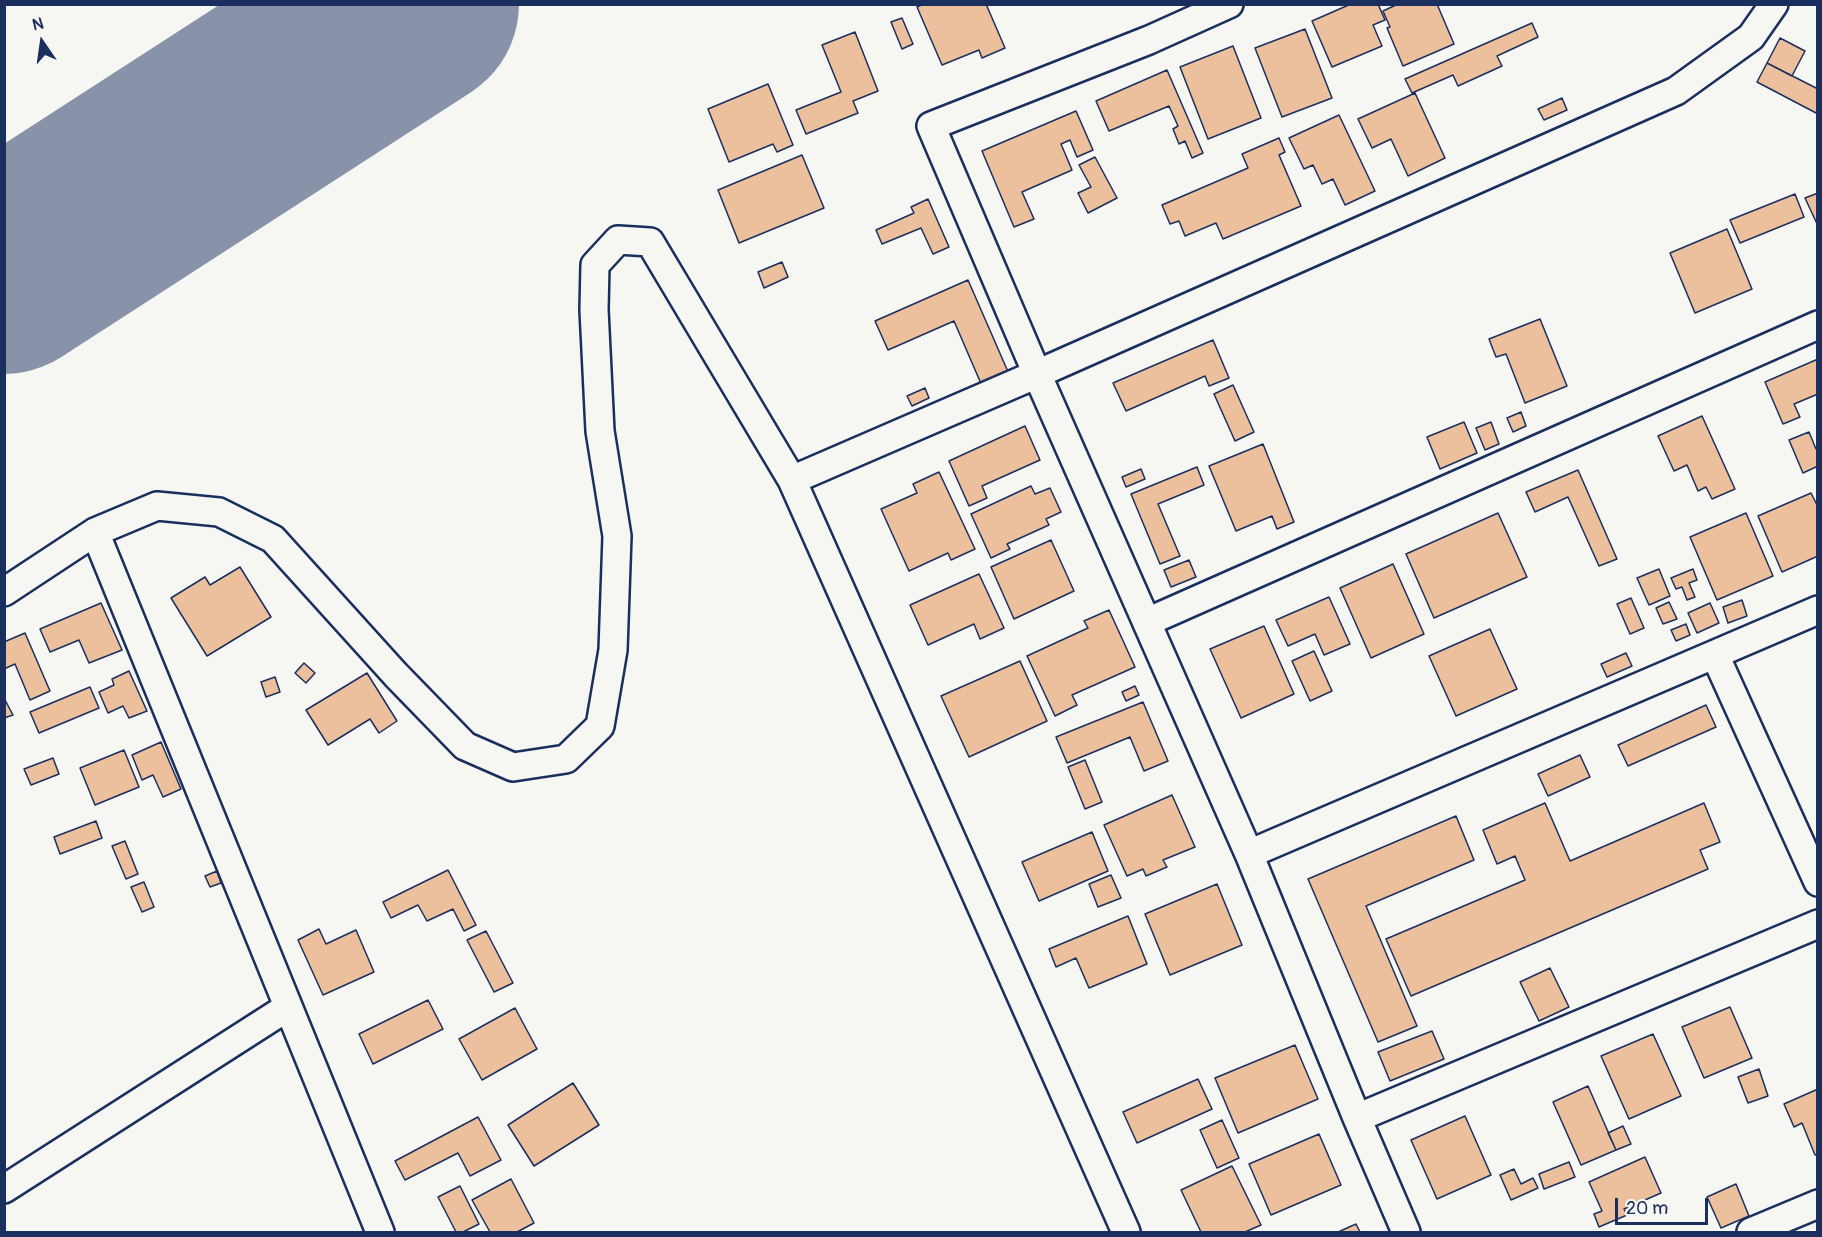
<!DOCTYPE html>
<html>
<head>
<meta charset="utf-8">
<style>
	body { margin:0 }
	#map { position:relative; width:1822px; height:1237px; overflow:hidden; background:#f6f6f2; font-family:Pangolin,sans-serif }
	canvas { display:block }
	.frame { position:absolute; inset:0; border:6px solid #1b2f5e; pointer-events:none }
	.north { position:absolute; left:12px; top:12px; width:60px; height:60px; -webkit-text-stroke:4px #f6f6f2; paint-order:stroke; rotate:347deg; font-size:16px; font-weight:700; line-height:24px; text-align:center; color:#1b2f5e }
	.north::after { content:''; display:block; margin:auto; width:21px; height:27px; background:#1b2f5e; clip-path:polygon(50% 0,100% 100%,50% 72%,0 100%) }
	.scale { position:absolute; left:1615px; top:1198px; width:93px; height:27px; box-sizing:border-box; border:3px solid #1b2f5e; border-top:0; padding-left:8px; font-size:18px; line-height:21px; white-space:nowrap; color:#1b2f5e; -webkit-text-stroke:4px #f6f6f2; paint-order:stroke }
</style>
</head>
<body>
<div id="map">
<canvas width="1822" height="1237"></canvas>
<div class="frame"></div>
<div class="north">N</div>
<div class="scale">20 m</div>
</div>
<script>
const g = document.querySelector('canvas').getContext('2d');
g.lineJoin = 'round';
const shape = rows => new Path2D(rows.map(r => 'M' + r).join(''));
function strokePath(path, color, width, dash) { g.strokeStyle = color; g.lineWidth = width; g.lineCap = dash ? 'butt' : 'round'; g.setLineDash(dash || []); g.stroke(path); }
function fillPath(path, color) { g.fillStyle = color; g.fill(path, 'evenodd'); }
strokePath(shape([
	[4,269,414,4]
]), '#8892a8', 210);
const building = shape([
	[924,4,986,4,1005,48,982,58,979,50,942,65,917,7,924,4],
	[1351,4,1378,4,1385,20,1373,25,1382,46,1332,67,1312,21,1351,4],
	[1398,4,1437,4,1454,44,1403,66,1387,28,1390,27,1383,11,1398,4],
	[902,18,913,44,902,49,891,22,902,18],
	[1532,23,1538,37,1497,56,1502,66,1458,86,1453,75,1412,93,1405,79,1532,23],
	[1305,29,1332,98,1282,117,1255,48,1305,29],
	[855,32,878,91,853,101,858,113,806,134,796,110,841,92,822,45,855,32],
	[1780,38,1805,51,1792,76,1767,63,1780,38],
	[1233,46,1261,118,1208,139,1180,67,1233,46],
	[1767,63,1818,89,1818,114,1757,82,1767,63],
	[1167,70,1203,153,1192,158,1185,141,1179,144,1173,129,1178,126,1169,106,1109,131,1096,101,1167,70],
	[768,84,793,145,777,152,773,144,729,162,708,109,768,84],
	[1415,93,1445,158,1408,176,1391,139,1372,148,1358,119,1415,93],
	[1562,98,1567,110,1544,120,1538,109,1562,98],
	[1076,111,1093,150,1077,157,1070,140,1061,144,1072,170,1022,192,1034,219,1014,227,982,151,1076,111],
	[1339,115,1375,191,1345,205,1333,179,1322,184,1313,165,1304,169,1289,138,1339,115],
	[1279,138,1285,152,1279,155,1301,206,1223,239,1216,223,1185,236,1179,221,1170,224,1162,205,1248,168,1242,154,1279,138],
	[802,155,824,208,739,243,718,190,802,155],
	[1095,157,1117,198,1088,213,1078,193,1091,187,1079,165,1095,157],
	[1818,193,1818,226,1805,198,1818,193],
	[1795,194,1804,217,1740,243,1730,220,1795,194],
	[928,199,949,247,933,254,921,228,882,244,876,230,914,213,911,207,928,199],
	[1727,229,1752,289,1695,313,1670,253,1727,229],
	[782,262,788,277,764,288,758,272,782,262],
	[968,280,1009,374,982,386,954,321,888,350,875,321,968,280],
	[1540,319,1567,386,1525,403,1506,354,1496,357,1489,339,1540,319],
	[1213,340,1229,378,1209,386,1205,376,1126,411,1113,383,1213,340],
	[1818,359,1818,394,1794,404,1800,417,1783,424,1765,382,1818,359],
	[1233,385,1254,432,1235,441,1214,394,1233,385],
	[925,388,929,398,912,406,907,396,925,388],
	[1521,412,1526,426,1513,432,1507,418,1521,412],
	[1702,416,1735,489,1712,499,1706,487,1698,491,1687,465,1674,471,1658,436,1702,416],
	[1464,422,1477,453,1440,469,1427,437,1464,422],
	[1491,422,1499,444,1485,450,1476,428,1491,422],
	[1025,426,1040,460,982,486,987,498,969,506,949,461,1025,426],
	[1809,432,1816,449,1818,448,1818,466,1803,473,1789,440,1809,432],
	[1263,444,1294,522,1277,529,1272,516,1236,531,1209,466,1263,444],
	[1197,467,1204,485,1158,504,1180,556,1160,564,1131,494,1197,467],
	[1141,469,1145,479,1126,487,1122,477,1141,469],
	[1578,470,1617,559,1599,566,1568,497,1535,512,1526,492,1578,470],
	[939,472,975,549,951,560,948,553,909,571,881,509,917,493,913,484,939,472],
	[1031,486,1035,494,1050,488,1061,512,1046,519,1049,525,1007,544,1010,549,991,558,971,514,1031,486],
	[1811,493,1818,507,1818,556,1782,572,1758,516,1811,493],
	[1498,513,1527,577,1434,618,1406,554,1498,513],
	[1746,513,1773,576,1717,600,1690,537,1746,513],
	[1051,540,1074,591,1014,619,991,567,1051,540],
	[1189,560,1196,577,1171,587,1164,570,1189,560],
	[1393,564,1424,634,1371,658,1340,588,1393,564],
	[240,567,271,617,207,656,171,598,205,577,210,585,240,567],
	[1659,569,1670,596,1649,605,1637,578,1659,569],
	[1693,569,1697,580,1689,583,1695,597,1687,600,1682,587,1676,589,1671,578,1693,569],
	[979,574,1004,628,980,639,974,624,928,645,910,605,979,574],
	[1329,597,1350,644,1324,655,1315,634,1288,646,1276,620,1329,597],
	[1631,598,1644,628,1630,634,1617,604,1631,598],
	[1742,600,1747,616,1728,623,1723,607,1742,600],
	[1669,602,1677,619,1663,624,1656,608,1669,602],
	[101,603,122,650,89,663,79,640,50,652,40,629,101,603],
	[1710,603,1719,623,1697,633,1688,613,1710,603],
	[1109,610,1135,667,1072,695,1077,705,1055,716,1027,656,1088,628,1084,621,1109,610],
	[1686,624,1690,635,1676,641,1671,630,1686,624],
	[1264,626,1294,694,1241,718,1210,649,1264,626],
	[1490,629,1517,689,1456,716,1429,656,1490,629],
	[25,633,50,691,30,700,15,664,4,669,4,642,25,633],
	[1314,651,1332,691,1310,701,1292,661,1314,651],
	[1626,653,1632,666,1607,677,1601,664,1626,653],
	[1020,661,1047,721,969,757,941,696,1020,661],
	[304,663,315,673,306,683,295,673,304,663],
	[129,671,147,711,129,718,123,706,108,713,99,692,114,685,112,679,129,671],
	[367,673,397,721,379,733,370,719,328,745,306,710,367,673],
	[275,677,280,692,266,697,261,682,275,677],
	[1135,686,1139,695,1126,701,1122,692,1135,686],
	[90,687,99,708,39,733,30,712,90,687],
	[4,698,13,715,4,718,4,698],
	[1143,702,1168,761,1144,771,1130,737,1067,763,1056,737,1143,702],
	[1706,705,1716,727,1628,766,1618,745,1706,705],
	[161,742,181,789,163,797,153,775,142,780,132,755,161,742],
	[124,750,139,787,95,805,80,768,124,750],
	[1580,755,1590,777,1548,796,1538,774,1580,755],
	[53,758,59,774,31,785,24,769,53,758],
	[1085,760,1102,802,1085,809,1068,767,1085,760],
	[1172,795,1195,847,1163,860,1167,867,1146,876,1143,869,1127,876,1104,825,1172,795],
	[1545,803,1570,861,1704,803,1720,842,1700,850,1708,869,1411,996,1386,939,1525,880,1515,856,1497,864,1483,830,1545,803],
	[1456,816,1474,860,1366,906,1417,1026,1378,1042,1308,879,1456,816],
	[96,821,102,838,60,854,54,837,96,821],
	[1092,832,1108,871,1039,901,1022,862,1092,832],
	[125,841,138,874,126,879,112,846,125,841],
	[448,870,476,925,464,931,453,909,427,921,418,905,391,918,383,902,448,870],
	[217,871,221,883,210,887,205,876,217,871],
	[1111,875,1121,898,1098,907,1089,884,1111,875],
	[144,882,154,907,142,912,131,887,144,882],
	[1217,884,1242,945,1170,975,1145,914,1217,884],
	[1128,916,1147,964,1089,988,1076,958,1056,967,1049,949,1128,916],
	[319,929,326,944,356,930,374,972,323,995,298,940,319,929],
	[486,931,513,983,494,992,467,940,486,931],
	[1550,968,1569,1007,1539,1021,1520,982,1550,968],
	[428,1000,443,1029,373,1064,359,1034,428,1000],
	[1730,1007,1752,1058,1704,1078,1682,1027,1730,1007],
	[515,1008,537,1049,482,1080,459,1039,515,1008],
	[1432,1031,1444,1059,1390,1081,1378,1052,1432,1031],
	[1653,1034,1681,1096,1629,1119,1601,1056,1653,1034],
	[1295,1045,1318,1099,1238,1133,1215,1078,1295,1045],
	[1759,1069,1768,1096,1748,1103,1738,1077,1759,1069],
	[1198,1079,1212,1109,1137,1143,1123,1112,1198,1079],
	[573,1083,599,1125,534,1166,508,1125,573,1083],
	[1588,1086,1616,1150,1581,1165,1553,1102,1588,1086],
	[1818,1089,1818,1154,1815,1155,1802,1123,1794,1127,1784,1104,1818,1089],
	[1465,1116,1491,1175,1437,1199,1411,1140,1465,1116],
	[478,1117,501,1160,470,1176,458,1153,405,1180,395,1161,478,1117],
	[1222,1120,1239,1158,1217,1168,1200,1130,1222,1120],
	[1623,1126,1631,1144,1616,1150,1608,1133,1623,1126],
	[1319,1134,1341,1185,1271,1215,1249,1164,1319,1134],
	[1645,1157,1661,1193,1624,1209,1627,1215,1599,1227,1594,1214,1602,1211,1589,1182,1645,1157],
	[1569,1162,1575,1177,1544,1189,1539,1174,1569,1162],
	[1232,1166,1261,1225,1245,1232,1201,1232,1181,1190,1232,1166],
	[1514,1169,1521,1184,1533,1178,1538,1188,1511,1200,1500,1175,1514,1169],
	[511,1179,534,1223,517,1232,490,1232,472,1200,511,1179],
	[1736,1184,1749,1216,1721,1228,1707,1197,1736,1184],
	[460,1186,479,1224,463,1232,456,1232,438,1197,460,1186],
	[1356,1224,1360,1232,1338,1232,1356,1224]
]);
fillPath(building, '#ecc09c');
strokePath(building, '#1b2f5e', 1.5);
const street = shape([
	[1229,4,1149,40,931,126,1037,374,1676,91,1751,37,1774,4],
	[792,480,1037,374,1249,854,1357,1118,1406,1232],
	[95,532,380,1232],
	[4,592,95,532,157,506,219,512,273,539,396,675,465,746,513,767,566,759,600,726,613,650,617,536,600,431,594,310,595,265,618,240,650,242,792,480,1126,1232],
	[1147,622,1818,325],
	[1715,655,1818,882],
	[1249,854,1818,610],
	[1357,1118,1818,924],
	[4,1189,288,1007],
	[1751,1232,1818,1204]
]);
strokePath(street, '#1b2f5e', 32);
strokePath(street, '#f6f6f2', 27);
</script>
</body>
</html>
